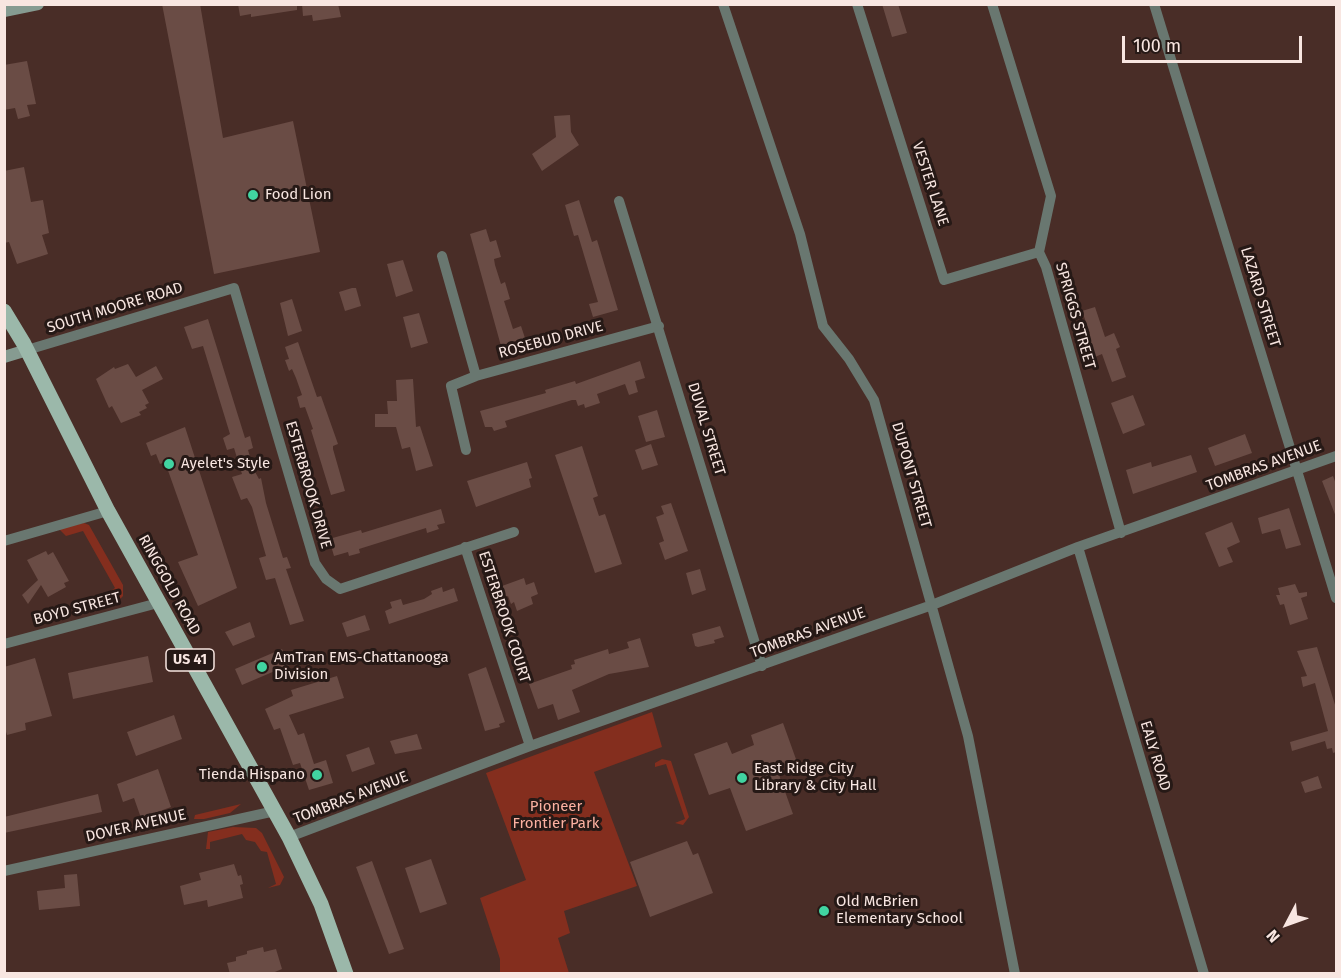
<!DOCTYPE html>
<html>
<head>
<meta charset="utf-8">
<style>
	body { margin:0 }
	#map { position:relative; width:1341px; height:978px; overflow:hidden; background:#492d27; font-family:"Fira Sans",sans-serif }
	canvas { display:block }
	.frame { position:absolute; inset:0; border:6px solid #f8e6e1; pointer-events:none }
	.north { position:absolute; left:1257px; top:894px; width:60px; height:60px; -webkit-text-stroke:4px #261916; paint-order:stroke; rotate:229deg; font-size:16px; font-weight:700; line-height:24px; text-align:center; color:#f8e6e1 }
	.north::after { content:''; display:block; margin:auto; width:21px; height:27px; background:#f8e6e1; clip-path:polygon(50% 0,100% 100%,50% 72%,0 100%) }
	.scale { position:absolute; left:1122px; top:36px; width:180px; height:27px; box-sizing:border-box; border:3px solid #f8e6e1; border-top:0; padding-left:8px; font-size:18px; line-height:21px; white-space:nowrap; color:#f8e6e1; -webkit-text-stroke:4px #261916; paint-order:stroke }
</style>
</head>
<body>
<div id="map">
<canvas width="1341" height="978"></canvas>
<div class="frame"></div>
<div class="north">N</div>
<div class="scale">100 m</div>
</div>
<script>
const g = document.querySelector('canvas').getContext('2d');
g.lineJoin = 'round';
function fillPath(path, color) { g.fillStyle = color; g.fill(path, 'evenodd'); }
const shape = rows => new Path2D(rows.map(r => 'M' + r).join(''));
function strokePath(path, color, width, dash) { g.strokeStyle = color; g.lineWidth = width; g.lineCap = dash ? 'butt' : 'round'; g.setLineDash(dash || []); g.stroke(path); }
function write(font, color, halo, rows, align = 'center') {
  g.font = font + ' "Fira Sans",sans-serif'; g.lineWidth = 6; g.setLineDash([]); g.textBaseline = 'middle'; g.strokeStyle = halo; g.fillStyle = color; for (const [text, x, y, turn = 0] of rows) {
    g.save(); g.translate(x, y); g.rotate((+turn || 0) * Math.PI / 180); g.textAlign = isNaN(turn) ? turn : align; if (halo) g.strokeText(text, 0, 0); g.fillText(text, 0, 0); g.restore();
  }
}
fillPath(shape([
	[84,523,89,525,123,585,123,596,112,607,108,593,115,588,83,531,66,536,58,528],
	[652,712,662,747,594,772,637,886,564,911,570,933,558,938,569,973,500,973,500,959,480,898,526,880,486,773],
	[662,759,671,761,689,817,683,825,675,823,685,819,666,764,655,767,655,763],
	[241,804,230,813,204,819,194,819,195,815],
	[233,827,256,828,262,833,284,877,280,885,268,888,276,884,267,852,261,851,255,842,246,840,242,834,210,842,210,849,206,849,208,832]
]), '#842e1e');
fillPath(shape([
	[162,4,200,4,223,138,293,121,320,252,214,274],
	[238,4,297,4,297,10,251,17,251,14,240,16],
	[302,4,338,4,341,17,313,21,312,15,303,16],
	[882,4,898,4,907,33,892,37],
	[27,61,36,104,27,105,30,116,18,119,15,108,4,110,4,65],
	[570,115,571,132,579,145,542,171,532,154,556,137,554,116],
	[24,167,31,202,43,200,49,233,42,235,48,254,17,264,9,242,4,243,4,171],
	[579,200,592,242,597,240,618,310,593,317,589,304,598,302,578,235,574,236,565,205],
	[486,229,490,242,496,240,501,257,494,259,495,265,501,284,505,282,510,299,504,301,513,329,521,326,525,338,501,346,470,234],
	[403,260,413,291,396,297,387,264],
	[352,288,356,288,361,306,345,311,339,292],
	[292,299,302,331,288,336,280,303],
	[1095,307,1105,337,1114,333,1120,347,1116,349,1126,377,1112,382,1102,354,1095,357,1086,335,1090,333,1082,311],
	[419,313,428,343,411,348,403,317],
	[208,319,245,438,250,436,253,448,248,450,254,470,259,479,261,478,266,503,283,558,287,557,291,568,286,569,304,621,290,625,275,578,266,580,259,558,266,556,252,507,247,498,241,500,232,477,242,474,234,448,227,450,223,438,230,434,203,346,192,349,184,327],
	[298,342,317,397,321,396,338,444,333,446,333,449,345,491,331,495,311,430,313,429,305,407,300,408,297,397,302,395,296,378,292,369,289,371,285,360,289,359,285,347],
	[640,361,645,378,635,381,638,392,629,395,625,384,597,394,600,403,585,408,584,404,578,406,576,400,572,400,505,421,507,427,494,431,492,427,485,427,480,411,546,393,545,390,575,381,576,384],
	[128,364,136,377,156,366,163,379,142,390,149,403,145,405,147,408,139,412,141,415,121,423,112,406,109,408,96,379,114,367,115,369],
	[413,379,416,427,420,426,433,466,416,471,410,447,402,449,396,427,375,427,375,414,388,414,387,401,397,401,396,380],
	[1133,395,1145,425,1123,434,1111,403],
	[657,410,665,437,646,442,638,416],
	[185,427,237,588,198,606,178,562,198,555,165,462,160,464,156,454,151,456,146,443],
	[1245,434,1252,453,1215,466,1208,448],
	[651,444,658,465,642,470,635,450],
	[582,446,598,496,593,498,599,516,605,514,622,564,595,573,555,455],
	[1191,455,1197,472,1133,494,1126,470,1151,462,1152,467],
	[527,462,532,478,529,479,531,487,476,507,467,481],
	[1333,476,1336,484,1336,517,1322,481],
	[671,503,688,551,665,560,659,543,664,541,656,517,664,514,661,506],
	[1289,508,1301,545,1286,549,1280,529,1262,534,1258,518],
	[441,509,445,523,437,525,439,529,427,533,426,528,359,549,360,553,349,556,348,552,334,556,329,539,361,530,362,533],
	[1232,522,1240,542,1227,548,1233,562,1219,567,1205,533],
	[46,551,48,555,53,552,69,581,64,583,66,587,48,597,41,585,28,604,22,595,38,580,27,560],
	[700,569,706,590,692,595,686,573],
	[524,578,526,585,534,582,538,594,531,597,533,604,517,611,514,602,511,604,508,596,506,597,502,586],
	[1295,584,1299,593,1307,592,1307,596,1301,598,1308,619,1290,625,1284,604,1280,605,1276,595,1280,595,1278,588],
	[442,587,443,592,454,588,458,601,389,624,385,611,392,608,390,602,401,599,403,605,424,599,432,594,431,591],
	[365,615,370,630,347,637,342,623],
	[250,622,255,637,233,646,225,632],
	[720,626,724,637,714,640,715,643,698,647,695,646,692,634],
	[640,638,649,667,609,674,572,690,580,712,558,720,553,704,538,709,529,684,572,669,571,665,575,664,574,660,608,649,609,654,629,648,627,642],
	[1317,647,1336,708,1336,752,1333,753,1332,748,1327,749,1325,741,1292,751,1290,742,1328,731,1315,683,1303,687,1301,677,1307,676,1297,651],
	[282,649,289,665,242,685,235,669],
	[148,656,153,682,73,699,68,673],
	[35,658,52,716,25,723,26,730,7,735,4,725,4,667],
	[486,667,505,722,499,724,500,727,485,731,468,674],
	[337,676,344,698,289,715,298,735,304,733,314,764,326,760,333,783,309,790,300,763,293,765,280,728,274,730,265,709,293,696,291,690],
	[174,715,182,739,136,756,127,732],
	[783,723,797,762,777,769,793,814,746,831,730,788,709,795,694,754,727,742,732,754,754,745,751,735],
	[417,734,422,749,395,754,390,741],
	[369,747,375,764,352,772,346,755],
	[158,769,171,807,141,818,134,798,123,802,117,784],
	[1318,776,1322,788,1305,793,1301,782],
	[98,794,102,812,4,833,4,817],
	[687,841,693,855,698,853,713,893,650,917,630,862],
	[431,859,447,904,420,913,405,868],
	[372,861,404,949,389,954,356,867],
	[234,864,238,876,241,875,243,884,240,885,243,898,208,907,207,900,184,905,180,886,201,880,199,873],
	[77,874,80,906,39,910,37,891,65,888,64,875],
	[263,947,264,952,276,949,282,969,270,974,230,974,227,963,236,961,236,957,247,954,247,951]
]), '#6a4c45');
strokePath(shape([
	[723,4,800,234,823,326,849,359,874,400,968,736,1015,974],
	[857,4,944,280,1039,252],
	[992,4,1051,196,1039,252,1046,267,1121,533],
	[1154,4,1336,598],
	[619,201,762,666],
	[442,256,476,376],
	[27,350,234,288,315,563,326,579,340,589,514,532],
	[466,450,451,386,476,376,659,326],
	[4,541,108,511],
	[465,547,530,746],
	[1078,547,1204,974],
	[4,644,158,603],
	[289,837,530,746,932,605,1078,547,1336,456],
	[4,871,275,811]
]), '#697770', 10);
strokePath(shape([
	[4,11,38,4],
	[4,357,27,350]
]), '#869b91', 12);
strokePath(shape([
	[4,311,24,344,108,511,289,837,321,904,346,974]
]), '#9bb8aa', 15);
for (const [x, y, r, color] of [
	[253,195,6,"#41d4a1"],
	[169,464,6,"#41d4a1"],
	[262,667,6,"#41d4a1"],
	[317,775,6,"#41d4a1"],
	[742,778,6,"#41d4a1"],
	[824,911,6,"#41d4a1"]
]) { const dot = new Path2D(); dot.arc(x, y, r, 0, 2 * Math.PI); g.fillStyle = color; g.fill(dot); strokePath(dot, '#261916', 2); }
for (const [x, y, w] of [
	[190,660,48]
]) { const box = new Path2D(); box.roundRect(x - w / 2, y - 11, w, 22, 4.5); g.fillStyle = '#261916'; g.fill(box); strokePath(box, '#f8e6e1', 1.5); }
write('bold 14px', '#f8e6e1', null, [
	["US 41",190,660]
]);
write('15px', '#f8e6e1', '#261916', [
	["VESTER LANE",930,184,72],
	["LAZARD STREET",1260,297,73],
	["SOUTH MOORE ROAD",115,308,-17],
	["SPRIGGS STREET",1075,316,74],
	["ROSEBUD DRIVE",551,340,-15],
	["DUVAL STREET",706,429,73],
	["TOMBRAS AVENUE",1264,466,-20],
	["DUPONT STREET",911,475,74],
	["ESTERBROOK DRIVE",308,485,74],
	["RINGGOLD ROAD",169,585,61],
	["BOYD STREET",77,609,-15],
	["ESTERBROOK COURT",504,617,72],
	["TOMBRAS AVENUE",808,633,-20],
	["EALY ROAD",1155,756,73],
	["TOMBRAS AVENUE",351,798,-21],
	["DOVER AVENUE",136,826,-13]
]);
write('15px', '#f8e6e1', '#261916', [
	["Food Lion",265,195],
	["Ayelet's Style",181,464],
	["AmTran EMS-Chattanooga",274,658],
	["Division",274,675],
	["East Ridge City",754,769],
	["Library & City Hall",754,786],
	["Tienda Hispano",305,775,"right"],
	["Old McBrien",836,902],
	["Elementary School",836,919]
], 'left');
write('15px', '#fcb1a1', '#261916', [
	["Pioneer",556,807],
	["Frontier Park",556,824]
]);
</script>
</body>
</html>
